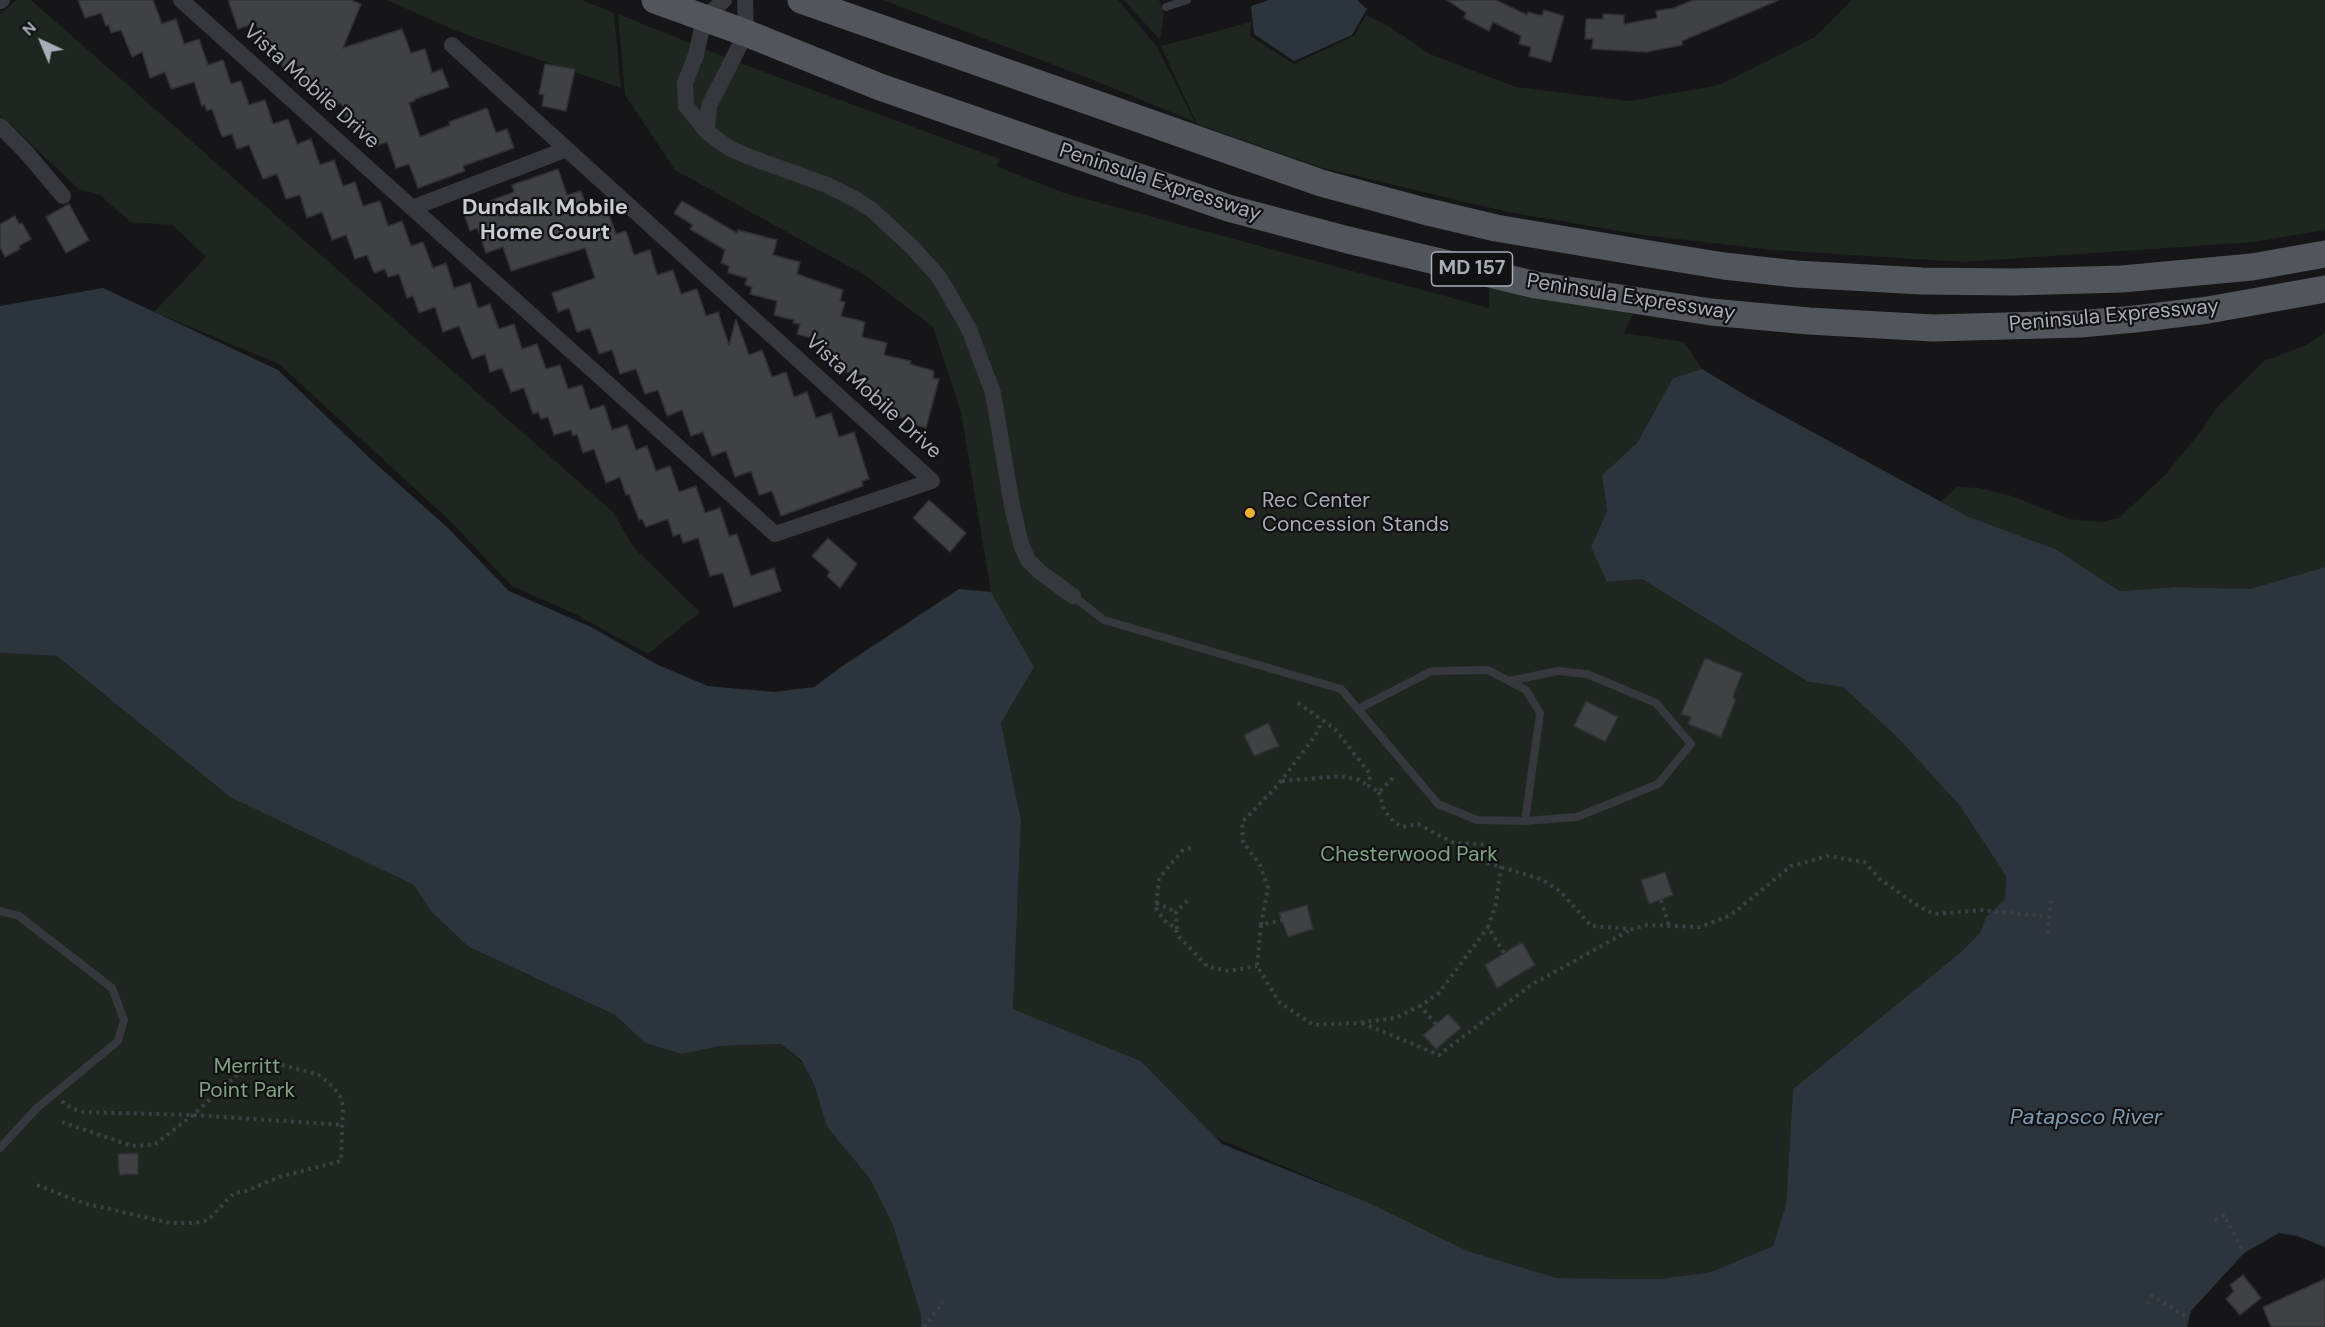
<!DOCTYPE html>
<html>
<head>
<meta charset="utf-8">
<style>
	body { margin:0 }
	#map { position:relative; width:2325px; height:1327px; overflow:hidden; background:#161618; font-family:"DM Sans",sans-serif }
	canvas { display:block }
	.north { position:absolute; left:12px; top:12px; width:60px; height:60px; -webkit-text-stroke:4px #111113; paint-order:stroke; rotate:316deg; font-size:16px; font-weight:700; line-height:24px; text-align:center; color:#a8adb8 }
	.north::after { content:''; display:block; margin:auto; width:21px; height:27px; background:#a8adb8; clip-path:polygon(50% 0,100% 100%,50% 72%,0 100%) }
</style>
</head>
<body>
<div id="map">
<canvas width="2325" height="1327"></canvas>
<div class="north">N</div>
</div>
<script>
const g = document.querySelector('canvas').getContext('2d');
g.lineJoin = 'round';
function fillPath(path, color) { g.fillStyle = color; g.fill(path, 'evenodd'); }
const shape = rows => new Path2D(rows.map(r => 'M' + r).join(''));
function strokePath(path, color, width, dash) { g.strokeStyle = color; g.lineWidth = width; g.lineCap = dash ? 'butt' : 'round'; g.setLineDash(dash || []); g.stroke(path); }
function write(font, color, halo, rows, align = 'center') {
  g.font = font + ' "DM Sans",sans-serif'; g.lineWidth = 4.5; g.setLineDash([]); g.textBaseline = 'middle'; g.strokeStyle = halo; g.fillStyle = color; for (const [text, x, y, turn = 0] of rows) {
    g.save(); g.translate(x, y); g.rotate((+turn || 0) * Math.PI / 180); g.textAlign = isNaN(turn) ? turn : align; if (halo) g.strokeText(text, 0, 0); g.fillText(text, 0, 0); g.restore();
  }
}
fillPath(shape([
	[16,0,31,0,613,512,634,548,700,612,648,654,575,614,512,586,447,518,279,364,154,312,206,257,173,225,130,222,100,195,79,189,0,115,0,15],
	[387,0,582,0,614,13,621,88,459,32],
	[883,0,1118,0,1157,47,1195,122,1096,81],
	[1124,0,1159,0,1164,14,1160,40],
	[1852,0,2325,0,2325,230,2254,242,1963,262,1773,250,1643,235,1508,212,1319,167,1197,124,1161,46,1251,22,1250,36,1294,64,1354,36,1366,15,1390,27,1430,54,1516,87,1630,101,1719,85,1815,37],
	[618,14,737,62,1000,159,996,166,1064,193,1489,308,1489,288,1633,314,1624,333,1684,342,1702,369,1673,378,1637,443,1602,475,1607,511,1591,547,1807,682,1843,687,1899,739,1960,806,2006,876,2005,899,1986,917,1980,933,1961,952,1793,1089,1786,1205,1773,1246,1711,1272,1660,1279,1557,1278,1468,1251,1365,1201,1215,1137,1141,1061,1013,1009,1021,820,1001,723,1034,667,991,592,961,412,933,327,866,276,675,170,625,95],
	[2325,333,2325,567,2250,589,2176,587,2120,591,2055,549,1969,517,1940,502,1957,487,1979,488,2012,496,2069,519,2100,522,2119,518,2165,475,2202,430,2218,406,2266,359,2273,358,2306,345],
	[0,653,57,656,230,797,415,885,469,947,615,1015,645,1043,682,1054,720,1046,781,1044,804,1064,816,1090,827,1127,870,1179,892,1223,921,1315,921,1327,0,1327]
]), '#1e261f');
fillPath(shape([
	[1269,0,1357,0,1367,9,1352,35,1294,61,1254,34,1251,6],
	[103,288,278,370,376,464,447,527,509,591,591,627,658,665,708,686,774,692,814,687,841,667,959,589,991,592,1034,667,1001,723,1021,820,1013,1009,1141,1061,1222,1144,1365,1201,1468,1251,1557,1278,1660,1279,1711,1272,1773,1246,1786,1205,1793,1089,1961,952,1980,933,1986,917,2005,899,2006,876,1960,806,1899,739,1843,687,1808,682,1642,579,1607,582,1591,547,1607,511,1602,475,1637,443,1673,378,1702,369,1750,398,1969,517,2055,549,2120,591,2176,587,2250,589,2325,567,2325,1247,2297,1236,2279,1233,2244,1253,2191,1311,2187,1327,921,1327,921,1315,892,1223,870,1179,827,1127,815,1087,802,1061,781,1044,720,1046,682,1054,645,1043,615,1015,469,947,431,911,414,885,230,797,57,656,0,653,0,306]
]), '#2c353c');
const building = shape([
	[78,0,153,0,162,24,176,19,184,44,199,39,208,65,223,60,231,84,241,81,249,105,265,100,273,124,288,119,297,144,311,139,320,165,334,160,343,186,355,182,363,206,380,201,388,226,402,221,411,246,423,242,433,268,446,263,454,288,470,283,478,308,490,304,499,329,514,324,522,349,537,344,546,369,560,365,568,389,582,385,590,410,604,405,612,430,627,425,636,450,647,446,656,471,670,466,679,492,696,486,705,513,720,508,729,536,737,534,751,576,774,568,781,591,734,607,723,573,710,576,698,538,683,543,680,534,673,536,668,519,646,527,642,519,639,520,629,494,626,495,620,477,606,483,594,449,583,453,577,434,573,436,571,430,554,435,548,417,541,419,538,412,533,414,524,388,511,392,502,368,490,372,485,354,472,359,459,326,443,332,435,307,419,313,413,296,407,298,399,274,388,277,385,269,374,273,367,255,355,259,346,235,332,240,322,212,307,218,300,195,286,199,277,174,263,179,249,145,237,149,232,134,222,137,212,109,207,111,205,105,202,106,194,82,171,89,165,72,150,78,142,52,132,57,121,30,111,33,109,25,106,26,101,13,85,18,78,0],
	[228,0,351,0,361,4,343,48,402,29,411,53,425,49,432,73,442,69,449,87,415,99,415,101,409,103,420,137,450,125,449,122,487,108,496,133,507,129,514,148,463,166,465,171,418,188,409,164,396,168,387,142,370,148,362,124,349,129,341,103,327,108,318,83,305,88,297,64,283,68,275,43,264,47,256,23,238,29,228,0],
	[1447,0,1496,0,1527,15,1528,12,1542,16,1544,10,1564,16,1551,62,1529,56,1531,47,1519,44,1521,36,1493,22,1489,31,1464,18,1466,13,1447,0],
	[1693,0,1779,0,1682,41,1682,45,1647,52,1592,49,1593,39,1585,39,1586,19,1603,19,1603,14,1624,15,1624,24,1657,18,1656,11,1674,8,1693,0],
	[545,64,575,69,566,111,542,106,544,95,539,94,545,64],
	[558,169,567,195,581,191,589,216,607,209,616,234,626,231,634,255,650,250,657,275,673,270,681,294,697,289,706,316,718,312,729,345,736,319,749,355,762,350,772,377,786,372,794,397,807,392,816,418,831,413,839,437,854,432,869,479,862,481,863,486,781,516,772,491,759,495,751,471,735,477,726,451,712,456,703,432,691,436,682,410,667,416,658,390,645,394,636,369,620,374,612,350,599,354,590,328,577,332,569,308,558,312,552,293,595,278,585,248,511,271,503,247,486,253,477,228,470,231,463,211,514,192,512,185,558,169],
	[682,201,737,233,738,230,777,240,773,255,800,262,797,274,843,290,840,301,845,302,841,316,865,322,862,337,887,343,884,355,911,361,910,364,934,371,933,378,939,379,926,428,906,422,907,419,889,415,889,408,880,406,882,400,861,395,866,376,842,371,843,367,834,365,836,360,818,355,822,341,797,334,800,324,793,323,794,320,774,315,777,301,750,294,752,287,745,285,747,278,728,273,729,266,721,263,725,250,690,229,693,225,674,213,682,201],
	[69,204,89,240,66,253,46,217,69,204],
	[15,216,19,224,22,223,31,239,19,246,20,249,5,257,0,247,0,224,15,216],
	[929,500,966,533,950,552,913,518,929,500],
	[828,538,857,564,840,588,827,576,830,572,812,556,828,538],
	[1705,658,1742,673,1733,697,1736,699,1721,737,1688,724,1691,717,1681,714,1705,658],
	[1586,701,1618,717,1605,742,1574,726,1586,701],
	[1268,723,1279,746,1254,756,1244,735,1268,723],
	[1665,872,1673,895,1649,904,1641,880,1665,872],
	[1307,905,1313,929,1288,937,1279,913,1307,905],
	[1522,942,1535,965,1497,988,1485,965,1522,942],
	[1448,1014,1461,1028,1436,1049,1423,1035,1448,1014],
	[138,1153,138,1174,119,1175,118,1154,138,1153],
	[2243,1275,2261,1298,2240,1315,2226,1299,2234,1291,2230,1285,2243,1275],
	[2325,1279,2325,1327,2271,1327,2263,1307,2325,1279]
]);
fillPath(building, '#404145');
strokePath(building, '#303034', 1.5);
strokePath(shape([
	[1298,703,1335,729,1370,774,1369,786,1379,792,1396,775],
	[1282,781,1340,776,1359,780,1369,786],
	[1379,792,1384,810,1394,822,1402,827,1418,824,1454,843,1492,845,1487,863,1541,879,1561,892,1591,926,1632,929,1647,925,1700,927,1731,915,1791,866,1827,856,1864,862,1881,880,1918,906,1934,914,1982,910,2049,917],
	[1191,848,1182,851,1159,878,1156,908,1164,920,1175,928,1179,937,1208,967,1229,971,1257,966],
	[1501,866,1496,904,1488,927,1504,953],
	[1661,900,1669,926],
	[1156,903,1176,912],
	[1283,920,1261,925,1257,966,1279,1002,1313,1025,1355,1023,1395,1018,1420,1006],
	[1261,925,1268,888,1260,865,1243,842,1242,822,1277,786,1315,736,1322,721],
	[1177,929,1176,912,1188,900],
	[2048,933,2051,901],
	[1362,1023,1439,1055,1531,985,1632,929],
	[1436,1024,1420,1006,1438,994,1488,927],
	[62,1101,66,1105,81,1112,193,1115,342,1125],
	[37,1185,83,1203,170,1223,195,1223,208,1220,234,1193,246,1191,279,1177,341,1161,343,1106,340,1096,332,1086,319,1075,265,1060,249,1064,193,1115,154,1145,132,1146,62,1122],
	[2215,1220,2224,1215,2244,1253],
	[2147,1304,2152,1296,2189,1318],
	[924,1327,943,1302]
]), '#3d3f44', 4, [3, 4.5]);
strokePath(shape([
	[1166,7,1187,0],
	[1073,596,1104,620,1341,689,1438,804,1477,820,1525,821,1540,713,1526,690,1488,670,1432,671,1358,709],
	[1509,681,1558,671,1587,674,1656,703,1691,744,1658,784,1577,817,1525,821],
	[0,911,19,916,112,988,124,1020,118,1041,37,1108,0,1148]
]), '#37383d', 8);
strokePath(shape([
	[181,0,775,534,932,481,452,45],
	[724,0,704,19,696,55,685,83,686,106,707,132,729,148,747,156,827,185,855,199,872,210,912,247,939,277,969,329,993,393,1012,506,1021,544,1028,560,1040,572,1073,596],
	[0,1,2,0],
	[0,126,25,151,63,196],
	[707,132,709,106,746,33,745,0],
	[412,208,567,149]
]), '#37383d', 16);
strokePath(shape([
	[655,0,746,33,880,87,1228,208,1348,240,1536,285,1711,312,1809,321,1933,328,2080,324,2135,319,2208,310,2325,289],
	[801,0,1321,183,1424,211,1496,228,1650,254,1724,266,1796,274,1922,281,2013,282,2122,279,2252,267,2325,254]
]), '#53555c', 27);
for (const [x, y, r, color] of [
	[1250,513,6,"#f2b134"]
]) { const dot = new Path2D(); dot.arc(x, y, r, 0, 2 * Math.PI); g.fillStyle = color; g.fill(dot); strokePath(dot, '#111113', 2); }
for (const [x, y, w] of [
	[1472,269,81]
]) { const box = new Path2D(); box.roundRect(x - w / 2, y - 17, w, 34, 4.5); g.fillStyle = '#111113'; g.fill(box); strokePath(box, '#a8adb8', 1.5); }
write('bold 20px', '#a8adb8', null, [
	["MD 157",1472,269]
]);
write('21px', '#a8adb8', '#111113', [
	["Vista Mobile Drive",311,87,42],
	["Peninsula Expressway",1160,183,18],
	["Peninsula Expressway",1631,298,9],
	["Peninsula Expressway",2114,316,-5],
	["Vista Mobile Drive",873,397,42]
]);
write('21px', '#a8adb8', '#111113', [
	["Rec Center",1262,501],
	["Concession Stands",1262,525]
], 'left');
write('21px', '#7fa381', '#111113', [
	["Chesterwood Park",1409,855],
	["Merritt",247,1067],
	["Point Park",247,1091]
]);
write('bold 22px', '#c9ccd4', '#111113', [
	["Dundalk Mobile",545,208],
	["Home Court",545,233]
]);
write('italic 22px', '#7f9bb3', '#111113', [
	["Patapsco River",2086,1118]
]);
</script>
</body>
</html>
